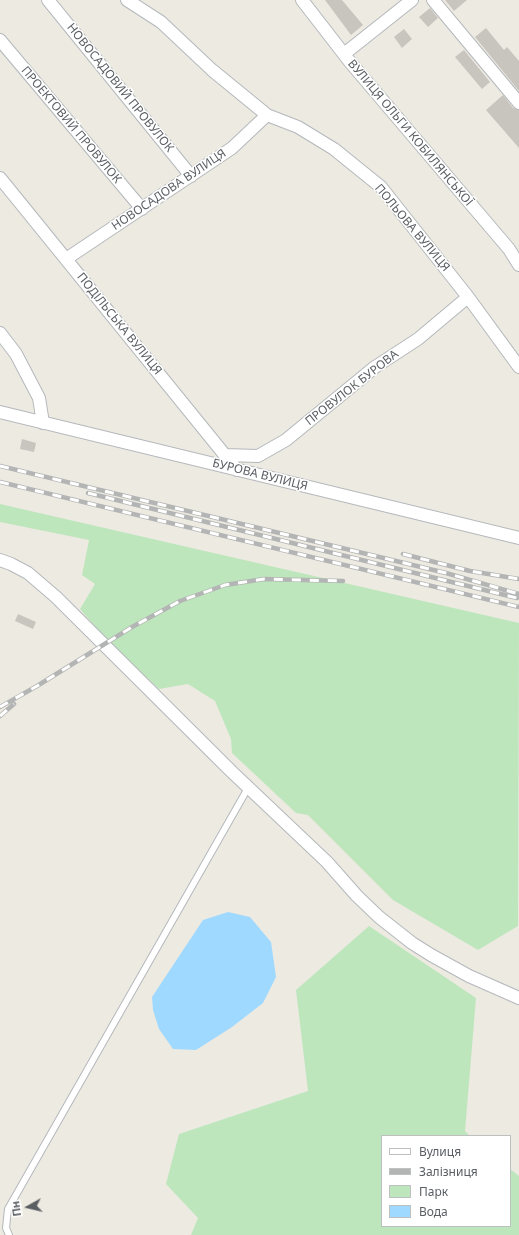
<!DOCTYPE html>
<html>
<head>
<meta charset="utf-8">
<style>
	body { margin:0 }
	#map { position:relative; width:519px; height:1235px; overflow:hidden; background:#edeae1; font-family:"Noto Sans",sans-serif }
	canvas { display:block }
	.legend { position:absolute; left:381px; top:1135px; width:130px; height:92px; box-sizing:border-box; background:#fff; border:1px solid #bdbfc1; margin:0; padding:5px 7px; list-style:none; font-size:12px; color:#5a5e63 }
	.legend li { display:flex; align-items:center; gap:8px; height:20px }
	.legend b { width:20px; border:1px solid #bdbfc1 }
	.north { position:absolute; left:8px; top:1187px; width:40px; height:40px; -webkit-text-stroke:3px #fff; paint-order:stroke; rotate:262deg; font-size:11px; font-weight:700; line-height:16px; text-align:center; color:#5a5e63 }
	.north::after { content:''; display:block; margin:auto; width:14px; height:18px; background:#5a5e63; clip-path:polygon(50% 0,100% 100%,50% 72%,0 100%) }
</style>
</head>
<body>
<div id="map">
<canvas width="519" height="1235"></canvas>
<ul class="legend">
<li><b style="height:5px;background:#fff"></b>Вулиця</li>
<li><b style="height:5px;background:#b3b4b4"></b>Залізниця</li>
<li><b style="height:11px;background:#bee6bd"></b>Парк</li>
<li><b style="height:11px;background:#a0d9ff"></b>Вода</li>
</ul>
<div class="north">Пн</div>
</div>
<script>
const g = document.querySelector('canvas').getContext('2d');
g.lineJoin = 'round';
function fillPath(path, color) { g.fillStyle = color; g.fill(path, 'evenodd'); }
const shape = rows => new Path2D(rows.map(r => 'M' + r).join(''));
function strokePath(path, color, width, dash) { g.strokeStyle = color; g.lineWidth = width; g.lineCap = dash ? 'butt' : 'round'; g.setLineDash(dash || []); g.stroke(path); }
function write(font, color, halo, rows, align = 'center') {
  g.font = font + ' "Noto Sans",sans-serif'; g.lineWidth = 3; g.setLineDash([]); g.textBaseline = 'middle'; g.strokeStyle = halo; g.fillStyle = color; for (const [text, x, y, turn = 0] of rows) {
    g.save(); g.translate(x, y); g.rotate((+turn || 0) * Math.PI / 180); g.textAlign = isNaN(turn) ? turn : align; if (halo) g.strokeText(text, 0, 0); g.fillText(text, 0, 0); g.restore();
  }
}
fillPath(shape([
	[0,504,519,623,518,926,478,950,393,900,308,815,296,813,232,753,231,739,215,701,188,684,159,689,106,639,80,609,95,584,82,575,89,540,0,522],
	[369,926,476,998,465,1131,470,1136,382,1136,382,1226,510,1226,510,1169,519,1176,519,1235,191,1235,198,1218,166,1184,179,1134,308,1091,296,990]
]), '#bee6bd');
fillPath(shape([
	[228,912,250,917,271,942,276,977,263,1003,232,1027,196,1050,173,1049,159,1029,153,1010,152,997,203,920]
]), '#a0d9ff');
fillPath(shape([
	[325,0,342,0,363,25,351,35],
	[445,0,467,0,454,11],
	[430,8,438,18,428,27,419,17],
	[486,28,504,50,507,47,519,61,519,91,475,37],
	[404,29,412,39,402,48,394,37],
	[464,50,490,82,482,89,455,57],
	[503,95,513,108,519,110,519,148,486,110],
	[22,439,36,443,34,452,20,449],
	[18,614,36,622,33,629,15,621]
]), '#c8c5be');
const lane = shape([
	[9,1235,6,1228,8,1209,248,788]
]);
const street = shape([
	[48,0,191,176],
	[127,0,161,22,212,70,267,115,298,127,334,149,381,187,468,297,519,367],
	[302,0,350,62,509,249,519,265],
	[433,0,519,103],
	[0,40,142,209],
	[344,54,412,0],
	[0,178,237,470],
	[66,259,232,148,267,115],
	[0,333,16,354,39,398,43,423],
	[0,412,519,538],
	[225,455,258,456,286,440,375,367,418,339,468,297],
	[0,560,11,564,28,573,56,597,232,772,327,862,357,896,379,917,412,943,431,955,469,976,519,998]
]);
strokePath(lane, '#b4b8bc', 8);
strokePath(street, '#b4b8bc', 14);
strokePath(lane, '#fff', 6);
strokePath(street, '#fff', 12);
const rail = shape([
	[0,466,446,573,519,594],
	[0,482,519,607],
	[88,493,517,598],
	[403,554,470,571,519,579],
	[0,707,37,686,132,627,180,601,225,585,264,579,343,581],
	[0,716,14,704]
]);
strokePath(rail, '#b3b4b4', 4.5);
strokePath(rail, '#fff', 3, [9]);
write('12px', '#5a5e63', '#fff', [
	["НОВОСАДОВИЙ ПРОВУЛОК",120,88,51],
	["ПРОЕКТОВИЙ ПРОВУЛОК",71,125,50],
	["ВУЛИЦЯ ОЛЬГИ КОБИЛЯНСЬКОЇ",410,133,50],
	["НОВОСАДОВА ВУЛИЦЯ",169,190,-34],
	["ПОЛЬОВА ВУЛИЦЯ",412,228,50],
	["ПОДІЛЬСЬКА ВУЛИЦЯ",119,324,51],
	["ПРОВУЛОК БУРОВА",352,388,-38],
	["БУРОВА ВУЛИЦЯ",260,475,14]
]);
</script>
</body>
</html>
